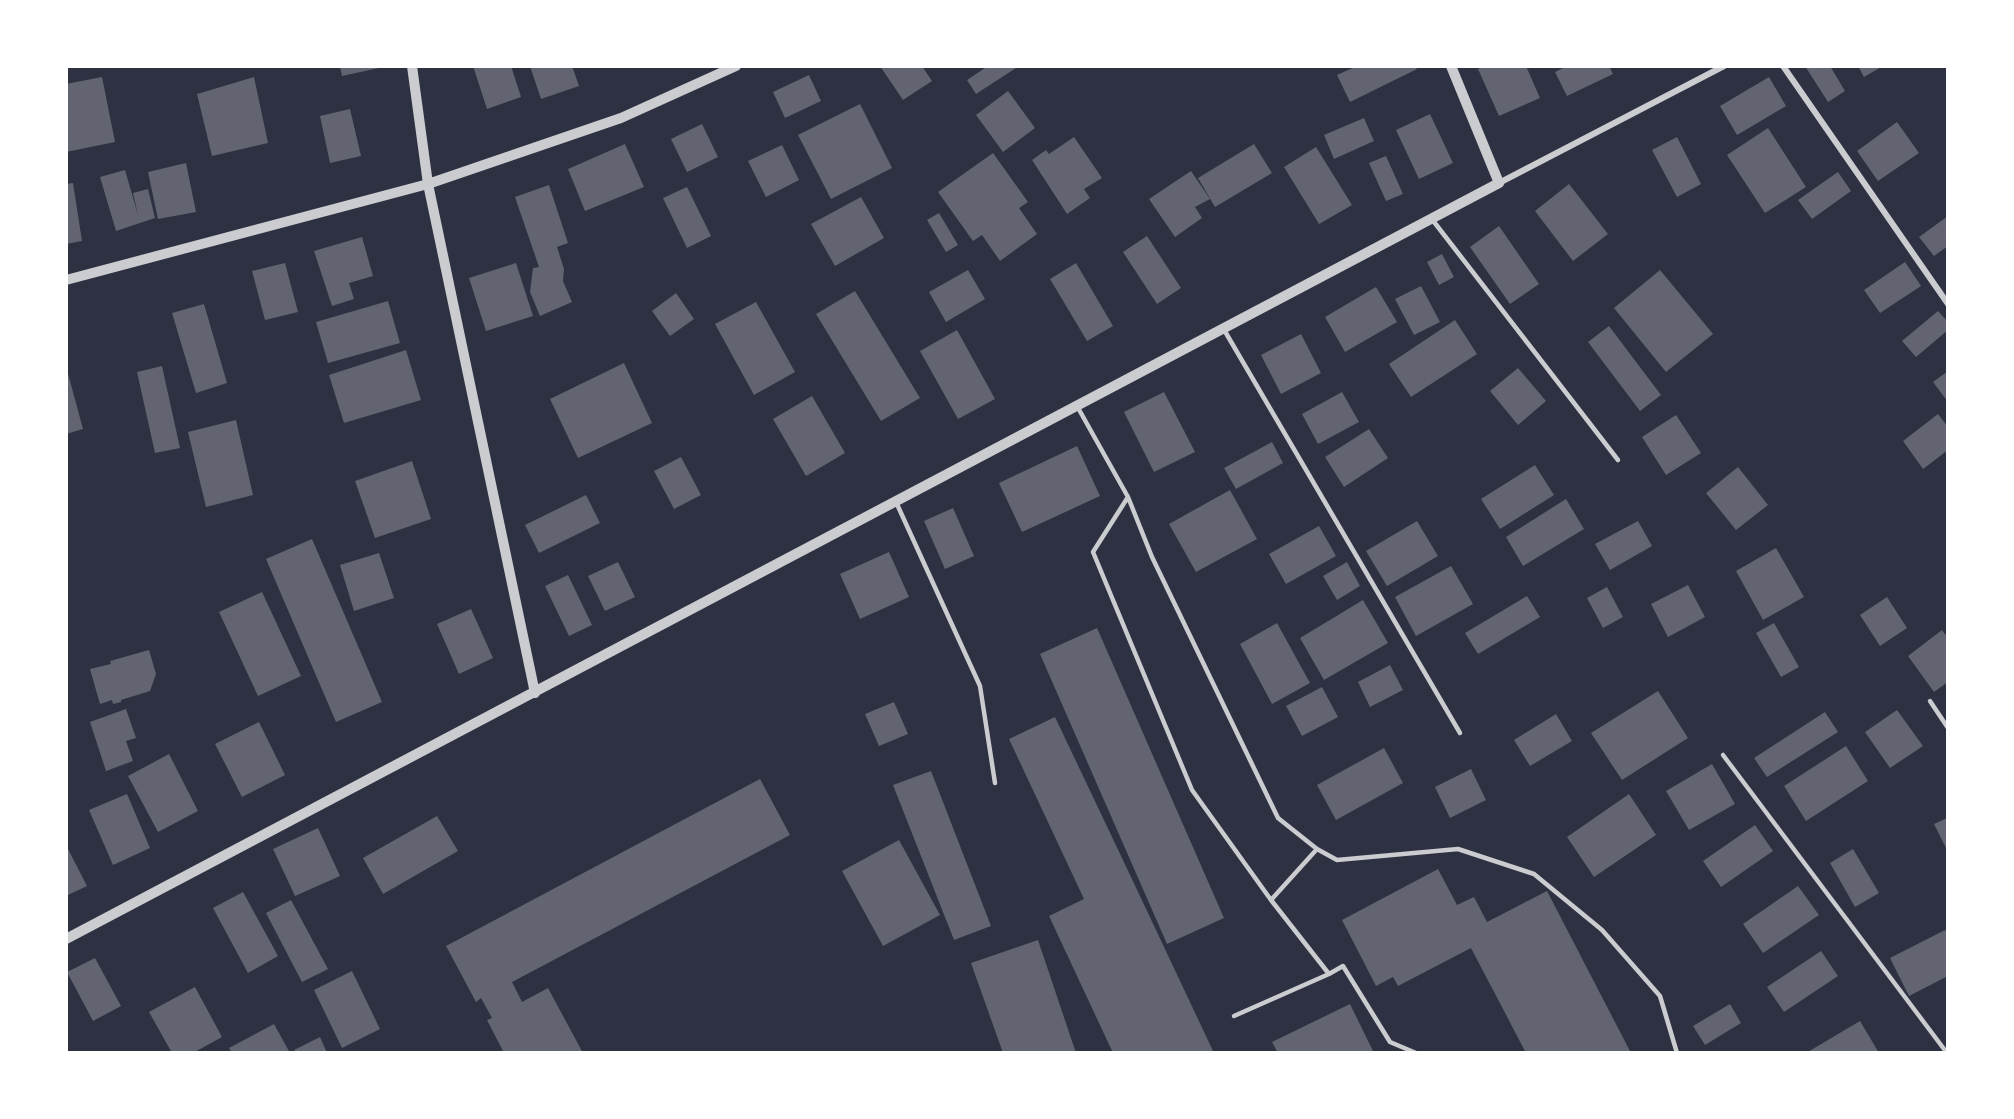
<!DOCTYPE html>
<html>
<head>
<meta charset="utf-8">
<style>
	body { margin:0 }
	#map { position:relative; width:2014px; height:1119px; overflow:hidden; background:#2d3142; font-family:Rubik,sans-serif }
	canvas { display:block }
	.frame { position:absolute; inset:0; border:68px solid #fff; pointer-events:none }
</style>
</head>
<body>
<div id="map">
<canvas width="2014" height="1119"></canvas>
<div class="frame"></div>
</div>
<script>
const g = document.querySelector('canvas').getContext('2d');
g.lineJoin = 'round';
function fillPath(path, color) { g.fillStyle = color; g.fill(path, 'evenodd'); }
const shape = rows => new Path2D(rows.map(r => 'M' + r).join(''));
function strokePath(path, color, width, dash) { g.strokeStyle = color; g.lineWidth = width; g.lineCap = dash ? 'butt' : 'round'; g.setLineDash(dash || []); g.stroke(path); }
fillPath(shape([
	[340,66,378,66,379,68,342,76],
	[473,66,511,66,521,97,487,109],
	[530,66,572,66,579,86,541,99],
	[880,66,922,66,932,81,903,100],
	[988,66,1019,66,976,94,967,80],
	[1357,66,1415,66,1417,69,1350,102,1337,75],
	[1486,66,1526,66,1540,98,1499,116,1478,69],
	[1567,66,1609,66,1613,74,1567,96,1555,72],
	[1805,66,1830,66,1845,91,1828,102],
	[1858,66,1883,66,1864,77],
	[809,75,821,101,785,118,773,92],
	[102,77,115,142,66,152,66,84],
	[254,77,268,143,212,156,197,94],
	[1769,77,1786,106,1737,135,1720,106],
	[1008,91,1035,128,1003,152,976,115],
	[860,104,892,168,831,199,798,135],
	[350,109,361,156,330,163,320,116],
	[1430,114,1453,163,1419,179,1396,130],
	[1364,118,1374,141,1334,159,1324,135],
	[1897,122,1919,153,1878,181,1857,151],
	[702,124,718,157,687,172,671,139],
	[1768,128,1806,187,1765,213,1727,155],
	[1074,137,1102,178,1084,189,1090,198,1067,214,1032,160,1046,150,1049,154],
	[1677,137,1701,184,1677,197,1652,150],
	[625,144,644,187,585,211,568,169],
	[1254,144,1272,173,1215,207,1198,178],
	[782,145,799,180,766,197,748,161],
	[1316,147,1352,205,1319,224,1284,167],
	[993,153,1028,202,1019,208,1037,234,1000,261,982,235,973,241,938,192],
	[1386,156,1403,194,1386,201,1369,163],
	[186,163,196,212,158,219,148,172],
	[125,170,138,215,133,193,148,189,155,218,116,231,100,177],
	[1191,171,1210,199,1195,207,1202,218,1175,237,1149,199],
	[1838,172,1851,191,1812,219,1798,200],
	[73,183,82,241,66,244,66,184],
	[1569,184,1608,234,1573,261,1535,211],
	[549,185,568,243,557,247,564,269,563,281,572,302,540,316,530,292,533,268,539,267,515,197],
	[687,187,711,236,687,248,663,198],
	[861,197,884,238,835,266,811,224],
	[939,213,958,245,946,252,927,220],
	[1948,216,1948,246,1934,256,1919,237],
	[1499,226,1539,284,1510,304,1470,247],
	[1147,236,1181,288,1157,304,1123,252],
	[362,237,373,276,349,283,354,299,332,306,314,251],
	[1442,254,1454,277,1439,285,1427,262],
	[1905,262,1921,286,1880,313,1864,290],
	[285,263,298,312,265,320,252,271],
	[516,263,533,316,486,331,469,278],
	[1076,263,1113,326,1087,341,1050,279],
	[968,270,985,299,946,322,929,292],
	[1660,270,1713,334,1666,372,1614,308],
	[1421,286,1440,322,1414,335,1395,299],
	[1376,287,1397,322,1345,352,1325,317],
	[855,291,920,398,881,421,816,314],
	[676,293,694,319,670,336,652,311],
	[388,301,400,343,328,363,316,322],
	[756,302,795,372,754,395,715,324],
	[204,304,227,383,196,393,172,313],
	[1938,311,1948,322,1948,330,1916,357,1902,341],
	[1455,320,1477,354,1411,397,1389,364],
	[1609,326,1661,395,1640,411,1588,342],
	[957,330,995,399,958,419,920,351],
	[1301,334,1321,373,1281,394,1261,355],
	[406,350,421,400,344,423,329,375],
	[624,363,652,423,578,458,550,399],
	[66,366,83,429,66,434],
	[162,366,180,448,155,453,137,372],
	[1518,368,1546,401,1518,425,1490,391],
	[1948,371,1948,402,1933,382],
	[1164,392,1195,452,1154,472,1124,412],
	[1342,392,1359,422,1318,444,1302,414],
	[812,396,845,453,806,476,773,419],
	[1938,414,1948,427,1948,450,1923,469,1903,441],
	[1676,415,1701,453,1666,475,1642,437],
	[236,420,253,495,206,507,188,432],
	[1369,429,1388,458,1344,487,1325,457],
	[1272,442,1283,463,1236,489,1224,468],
	[1077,446,1100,496,1022,532,999,483],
	[681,457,701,495,674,509,654,471],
	[412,461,431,519,375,538,355,481],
	[1535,465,1554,495,1500,529,1481,499],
	[1738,467,1768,505,1736,530,1706,493],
	[1230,490,1257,539,1196,572,1169,524],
	[586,495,600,523,539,553,525,525],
	[1566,499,1584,529,1523,566,1506,537],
	[953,508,974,556,945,569,924,521],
	[1417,521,1438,556,1387,586,1366,551],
	[1638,521,1652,546,1610,570,1595,544],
	[1319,526,1336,556,1286,584,1269,554],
	[312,539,382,702,336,722,266,559],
	[1776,548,1804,597,1763,620,1736,571],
	[889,552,909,597,860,619,840,574],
	[379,553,394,598,354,611,340,565],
	[618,562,635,597,605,611,588,576],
	[1347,562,1360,586,1337,600,1323,576],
	[1451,566,1473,604,1416,636,1395,597],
	[568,575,592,625,569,636,545,586],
	[1688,585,1705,617,1668,637,1651,604],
	[1607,587,1623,617,1603,628,1587,598],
	[262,592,301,676,258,696,219,612],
	[1527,596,1540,617,1478,654,1465,633],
	[1887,597,1907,628,1880,646,1860,615],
	[1363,600,1388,643,1324,680,1300,638],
	[471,609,493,658,459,674,437,624],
	[1277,623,1310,683,1272,704,1240,644],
	[1774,623,1799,667,1781,677,1756,633],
	[1097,628,1224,918,1167,944,1040,654],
	[1942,630,1948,638,1948,682,1934,692,1908,656],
	[149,650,156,674,150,691,121,700,121,702,113,704,112,700,100,704,90,669,111,664,110,661],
	[1390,665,1403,690,1370,707,1358,682],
	[1322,687,1338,717,1302,736,1286,706],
	[1658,691,1688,738,1622,780,1591,733],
	[894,702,908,734,879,746,865,714],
	[126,709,136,738,126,741,133,761,106,771,90,722],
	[1897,710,1923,746,1890,768,1865,732],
	[1825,712,1838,732,1767,777,1754,758],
	[1556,714,1572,741,1530,766,1514,740],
	[1055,717,1131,877,1214,1053,1113,1053,1049,916,1084,899,1009,739],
	[259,722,285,775,242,797,215,744],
	[1846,746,1868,781,1806,821,1784,786],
	[1384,748,1403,783,1336,820,1317,785],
	[169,754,198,811,158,832,128,776],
	[1712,764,1735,804,1689,830,1666,791],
	[1471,769,1486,800,1450,818,1435,787],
	[931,771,991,926,954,940,893,785],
	[760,779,790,835,512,982,522,1002,548,988,583,1053,504,1053,487,1020,492,1018,481,998,476,1002,446,946],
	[127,794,150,848,113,865,89,810],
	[1629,794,1656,835,1594,877,1567,837],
	[437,816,458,851,383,894,363,858],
	[1947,818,1948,820,1948,852,1934,824],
	[1755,825,1773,851,1721,887,1703,861],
	[318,828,340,876,295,896,273,849],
	[899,840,940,915,883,946,842,871],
	[66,845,87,886,66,896],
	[1853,849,1879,893,1855,907,1830,863],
	[1438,869,1457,905,1474,897,1487,922,1547,891,1631,1053,1526,1053,1471,948,1398,986,1393,977,1376,986,1342,920],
	[1798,886,1819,915,1763,953,1743,924],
	[243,892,278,956,248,973,213,908],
	[291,900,328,969,302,982,266,913],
	[1945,930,1948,936,1948,976,1909,996,1890,958],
	[1038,940,1076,1053,1003,1053,971,963],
	[1821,951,1838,976,1784,1012,1767,987],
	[95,958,121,1006,93,1021,67,972],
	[352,971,380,1029,342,1048,314,990],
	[195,987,222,1037,193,1053,172,1053,149,1012],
	[1350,1004,1374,1053,1278,1053,1272,1042],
	[1730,1004,1741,1023,1705,1045,1693,1026],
	[1860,1021,1879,1053,1806,1053],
	[274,1024,290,1053,232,1053,229,1048],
	[320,1037,327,1053,296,1053,294,1050]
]), '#626471');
strokePath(shape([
	[1431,218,1618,460],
	[1223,328,1460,733],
	[1077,406,1128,497,1093,552,1192,790,1271,900,1329,974,1234,1016],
	[1128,497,1152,557,1278,818,1317,849,1337,860,1458,849,1534,874,1602,930,1660,996,1677,1053],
	[896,502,980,686,995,783],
	[1930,701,1948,728],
	[1723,755,1947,1053],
	[1271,900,1317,849],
	[1329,974,1343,966,1390,1042,1416,1053]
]), '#caccd0', 4.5);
strokePath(shape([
	[1783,66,1948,304],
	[1499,183,1724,66]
]), '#caccd0', 6);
strokePath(shape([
	[412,66,428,184,535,693],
	[66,280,428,184,621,118,736,66],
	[66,939,1499,183,1451,66]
]), '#caccd0', 10);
</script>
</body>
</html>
